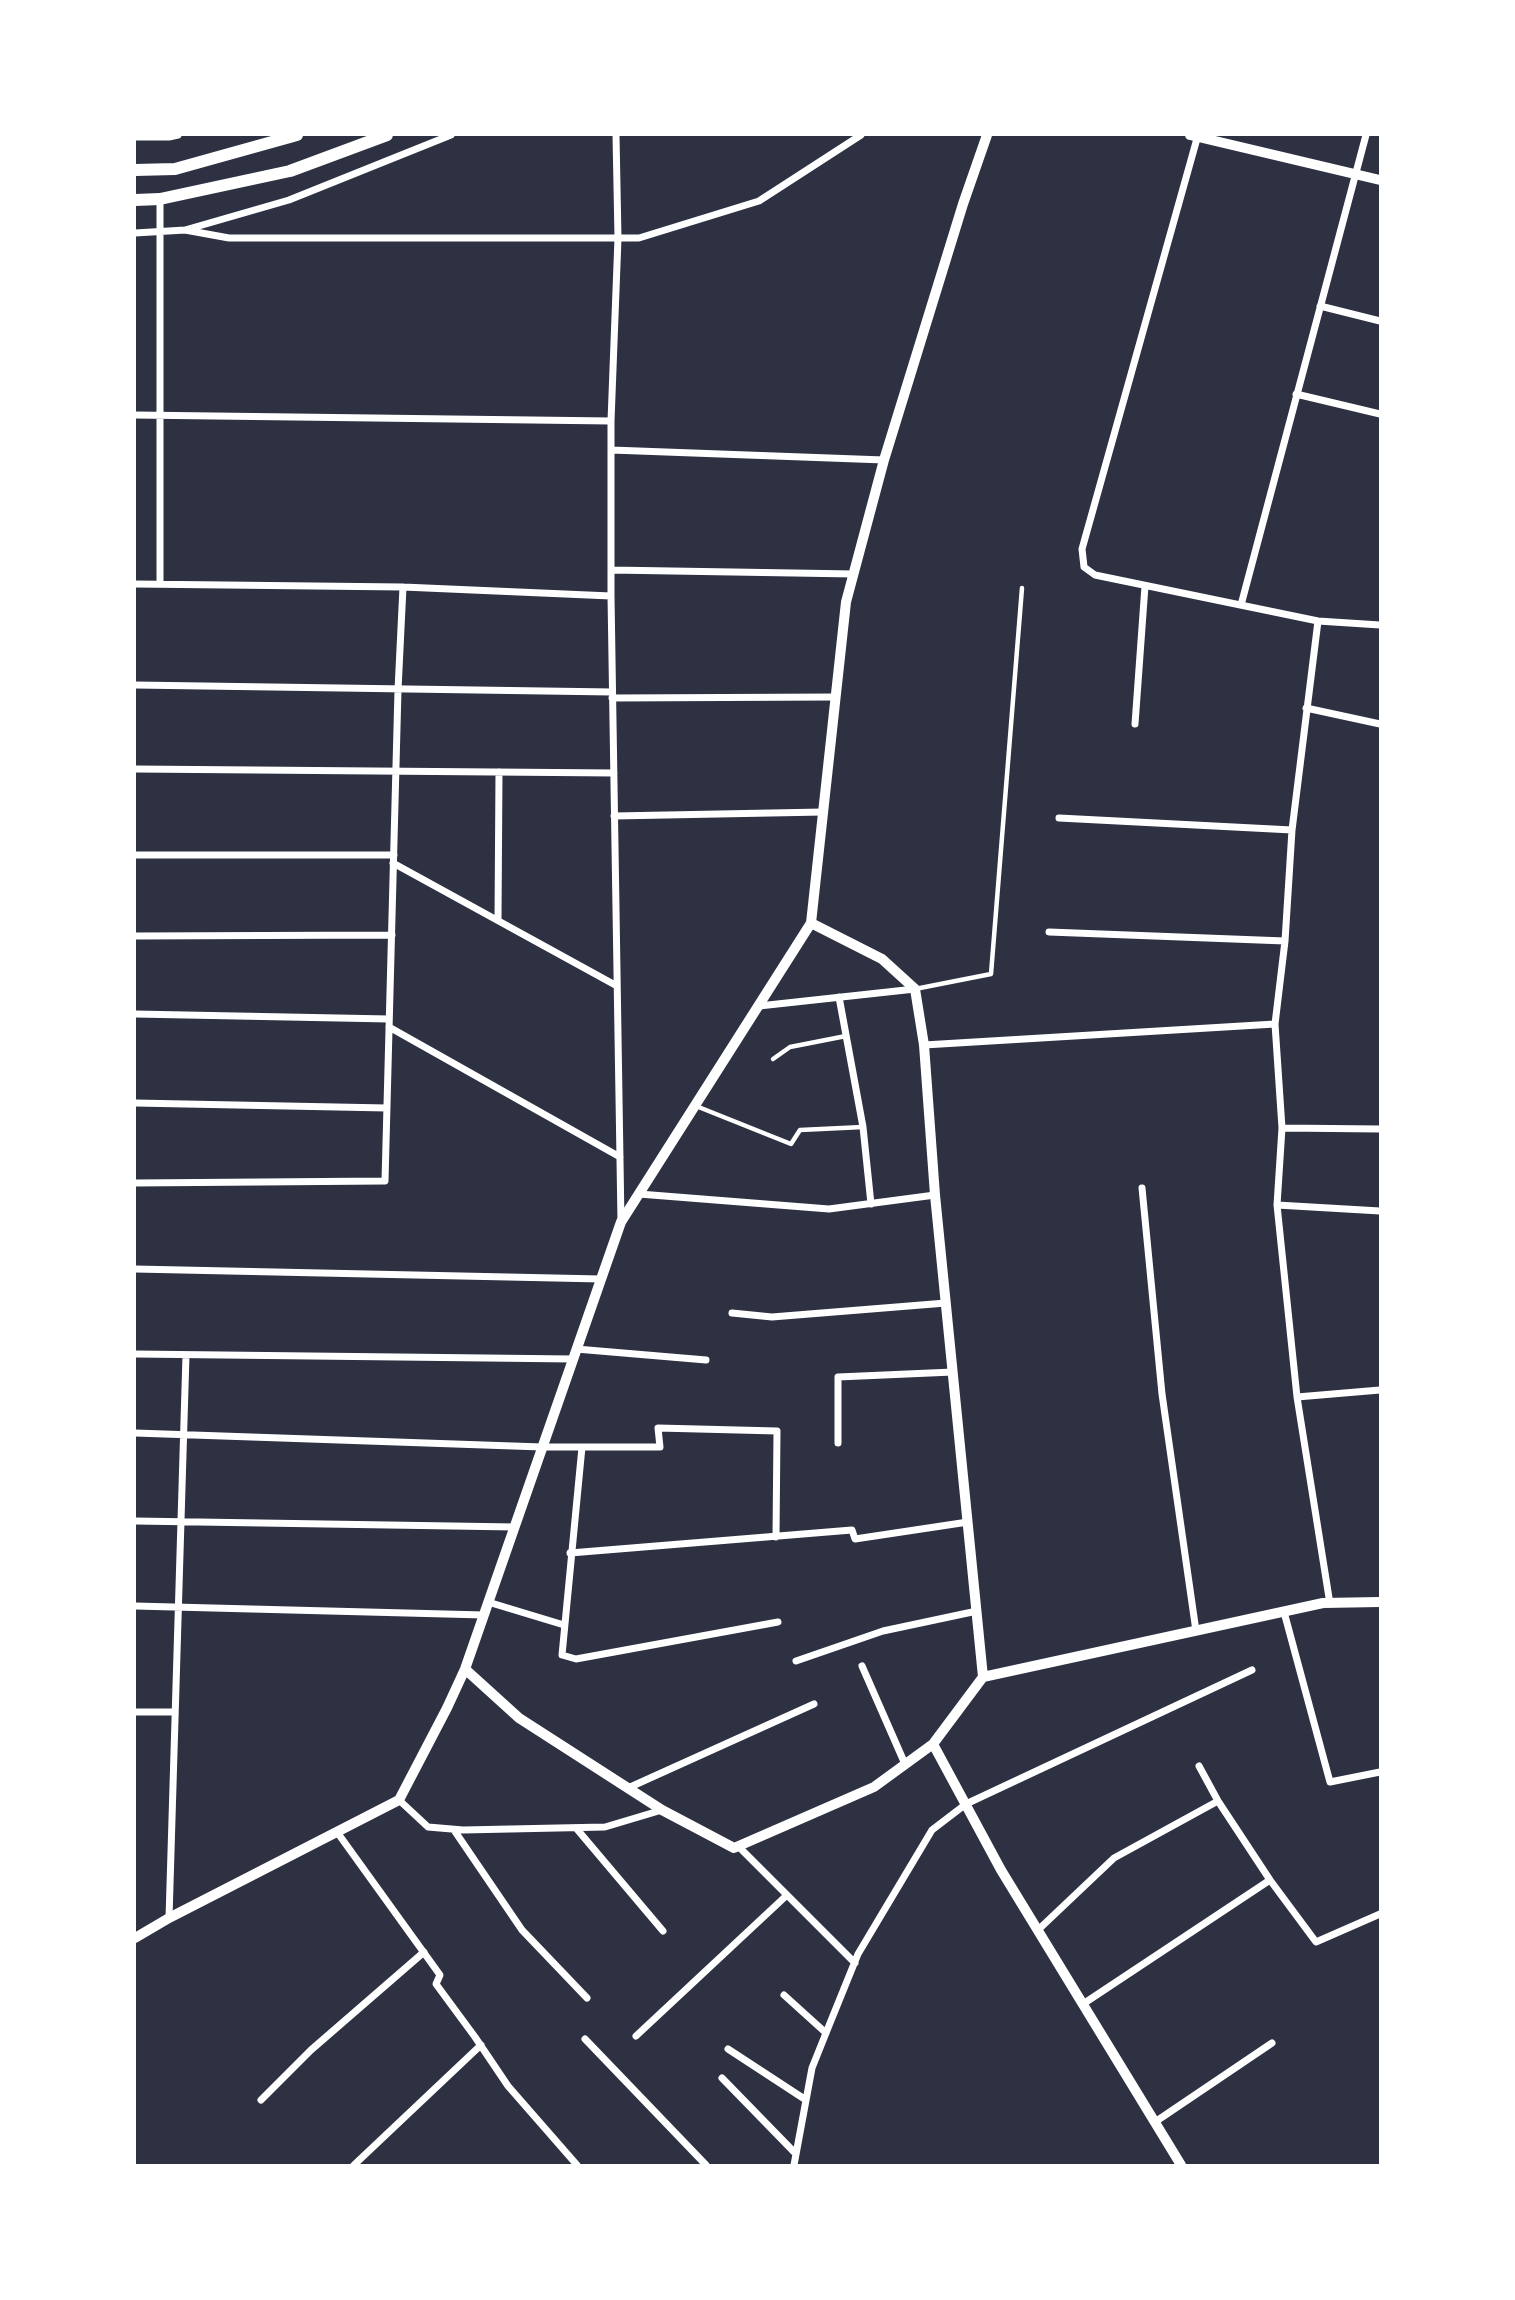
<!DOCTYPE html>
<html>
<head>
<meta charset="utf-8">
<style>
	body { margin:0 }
	#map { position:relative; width:1515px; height:2300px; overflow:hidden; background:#2d3142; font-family:"Nunito Sans",sans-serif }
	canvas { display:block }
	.frame { position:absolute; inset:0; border:136px solid #fff; pointer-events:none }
</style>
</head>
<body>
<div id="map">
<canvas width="1515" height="2300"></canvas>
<div class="frame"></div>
</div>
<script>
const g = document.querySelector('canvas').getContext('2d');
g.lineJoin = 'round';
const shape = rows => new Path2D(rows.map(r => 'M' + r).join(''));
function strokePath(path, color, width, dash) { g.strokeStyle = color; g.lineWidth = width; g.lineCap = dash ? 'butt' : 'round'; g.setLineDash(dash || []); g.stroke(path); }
strokePath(shape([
	[915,989,991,974,1022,588],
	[773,1059,790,1047,846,1036],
	[696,1106,791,1144,800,1130,863,1127]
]), '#fff', 4.5);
strokePath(shape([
	[616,135,618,238,611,421,611,596,621,1222],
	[1198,135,1082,549,1084,567,1095,575,1318,621,1380,625],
	[135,137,169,137,178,135],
	[160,199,160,584],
	[185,230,229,238,639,238,759,201,861,135],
	[135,233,185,230,289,200,451,135],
	[1320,306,1380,321],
	[1296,394,1380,414],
	[135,415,611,421],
	[611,450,884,460],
	[611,570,854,574],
	[135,584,403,587,611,596],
	[1241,605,1366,135],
	[1318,621,1292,830,1285,941,1275,1024,1282,1128,1277,1205,1297,1397,1330,1604],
	[135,685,612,692],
	[612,698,836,697],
	[1306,708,1380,724],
	[1135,724,1145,586],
	[135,769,614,773],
	[614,816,823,812],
	[1059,818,1292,830],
	[135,855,394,855],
	[393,863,617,986],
	[498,920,499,772],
	[1049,932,1285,941],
	[135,936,392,935],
	[839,997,863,1127,871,1204],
	[759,1006,915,989],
	[135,1014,389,1019],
	[389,1027,620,1157],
	[924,1045,1275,1024],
	[135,1103,387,1108],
	[1282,1128,1380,1129],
	[135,1183,385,1181,398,690,403,587],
	[1142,1188,1162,1394,1196,1631],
	[639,1194,829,1209,935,1195],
	[1277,1205,1380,1211],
	[135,1269,601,1279],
	[732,1313,772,1317,946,1303],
	[576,1349,706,1360],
	[135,1354,573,1359],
	[1297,1397,1380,1390],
	[135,1433,542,1447,660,1447,658,1428,777,1431,776,1537],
	[838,1443,838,1377,953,1372],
	[582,1447,562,1655,576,1659,778,1622],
	[135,1521,515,1527],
	[570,1553,852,1530,855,1539,968,1522],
	[488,1602,564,1625],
	[135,1606,484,1615],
	[1284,1612,1330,1782,1380,1772],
	[796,1661,883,1631,977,1611],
	[862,1666,905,1764],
	[135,1712,175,1712],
	[1199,1766,1218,1801,1270,1880,1316,1942,1380,1914],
	[628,1788,814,1704],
	[399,1800,428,1827,463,1830,605,1827,662,1810],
	[576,1828,663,1931],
	[454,1830,522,1930,587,1998],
	[337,1832,440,1975,436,1984,475,2037,508,2086,577,2165],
	[738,1846,855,1963],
	[169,1918,186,1355],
	[1038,1930,1114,1858,1218,1801],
	[784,1995,826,2033],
	[1083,2004,1270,1880],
	[636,2036,787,1895],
	[585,2039,706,2165],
	[728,2049,806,2100],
	[722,2078,796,2154],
	[261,2100,311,2050,424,1952],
	[1155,2122,1272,2043],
	[354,2165,481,2045],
	[794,2165,812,2068,826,2033,858,1954,932,1830,966,1804,1252,1670]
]), '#fff', 7);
strokePath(shape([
	[1190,135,1380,180],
	[811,923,882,959,915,989,924,1045,935,1195,983,1677],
	[465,1669,519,1718,662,1810,734,1848,874,1787,933,1744,983,1677,1323,1603,1380,1602],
	[933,1744,1001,1870,1181,2165],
	[135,1938,169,1918,399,1800,447,1708,465,1669,621,1222,811,923,846,602,884,460,963,204,987,135]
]), '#fff', 10);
strokePath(shape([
	[135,170,175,169,297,135],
	[135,200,160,199,290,171,387,135]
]), '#fff', 12);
</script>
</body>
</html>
